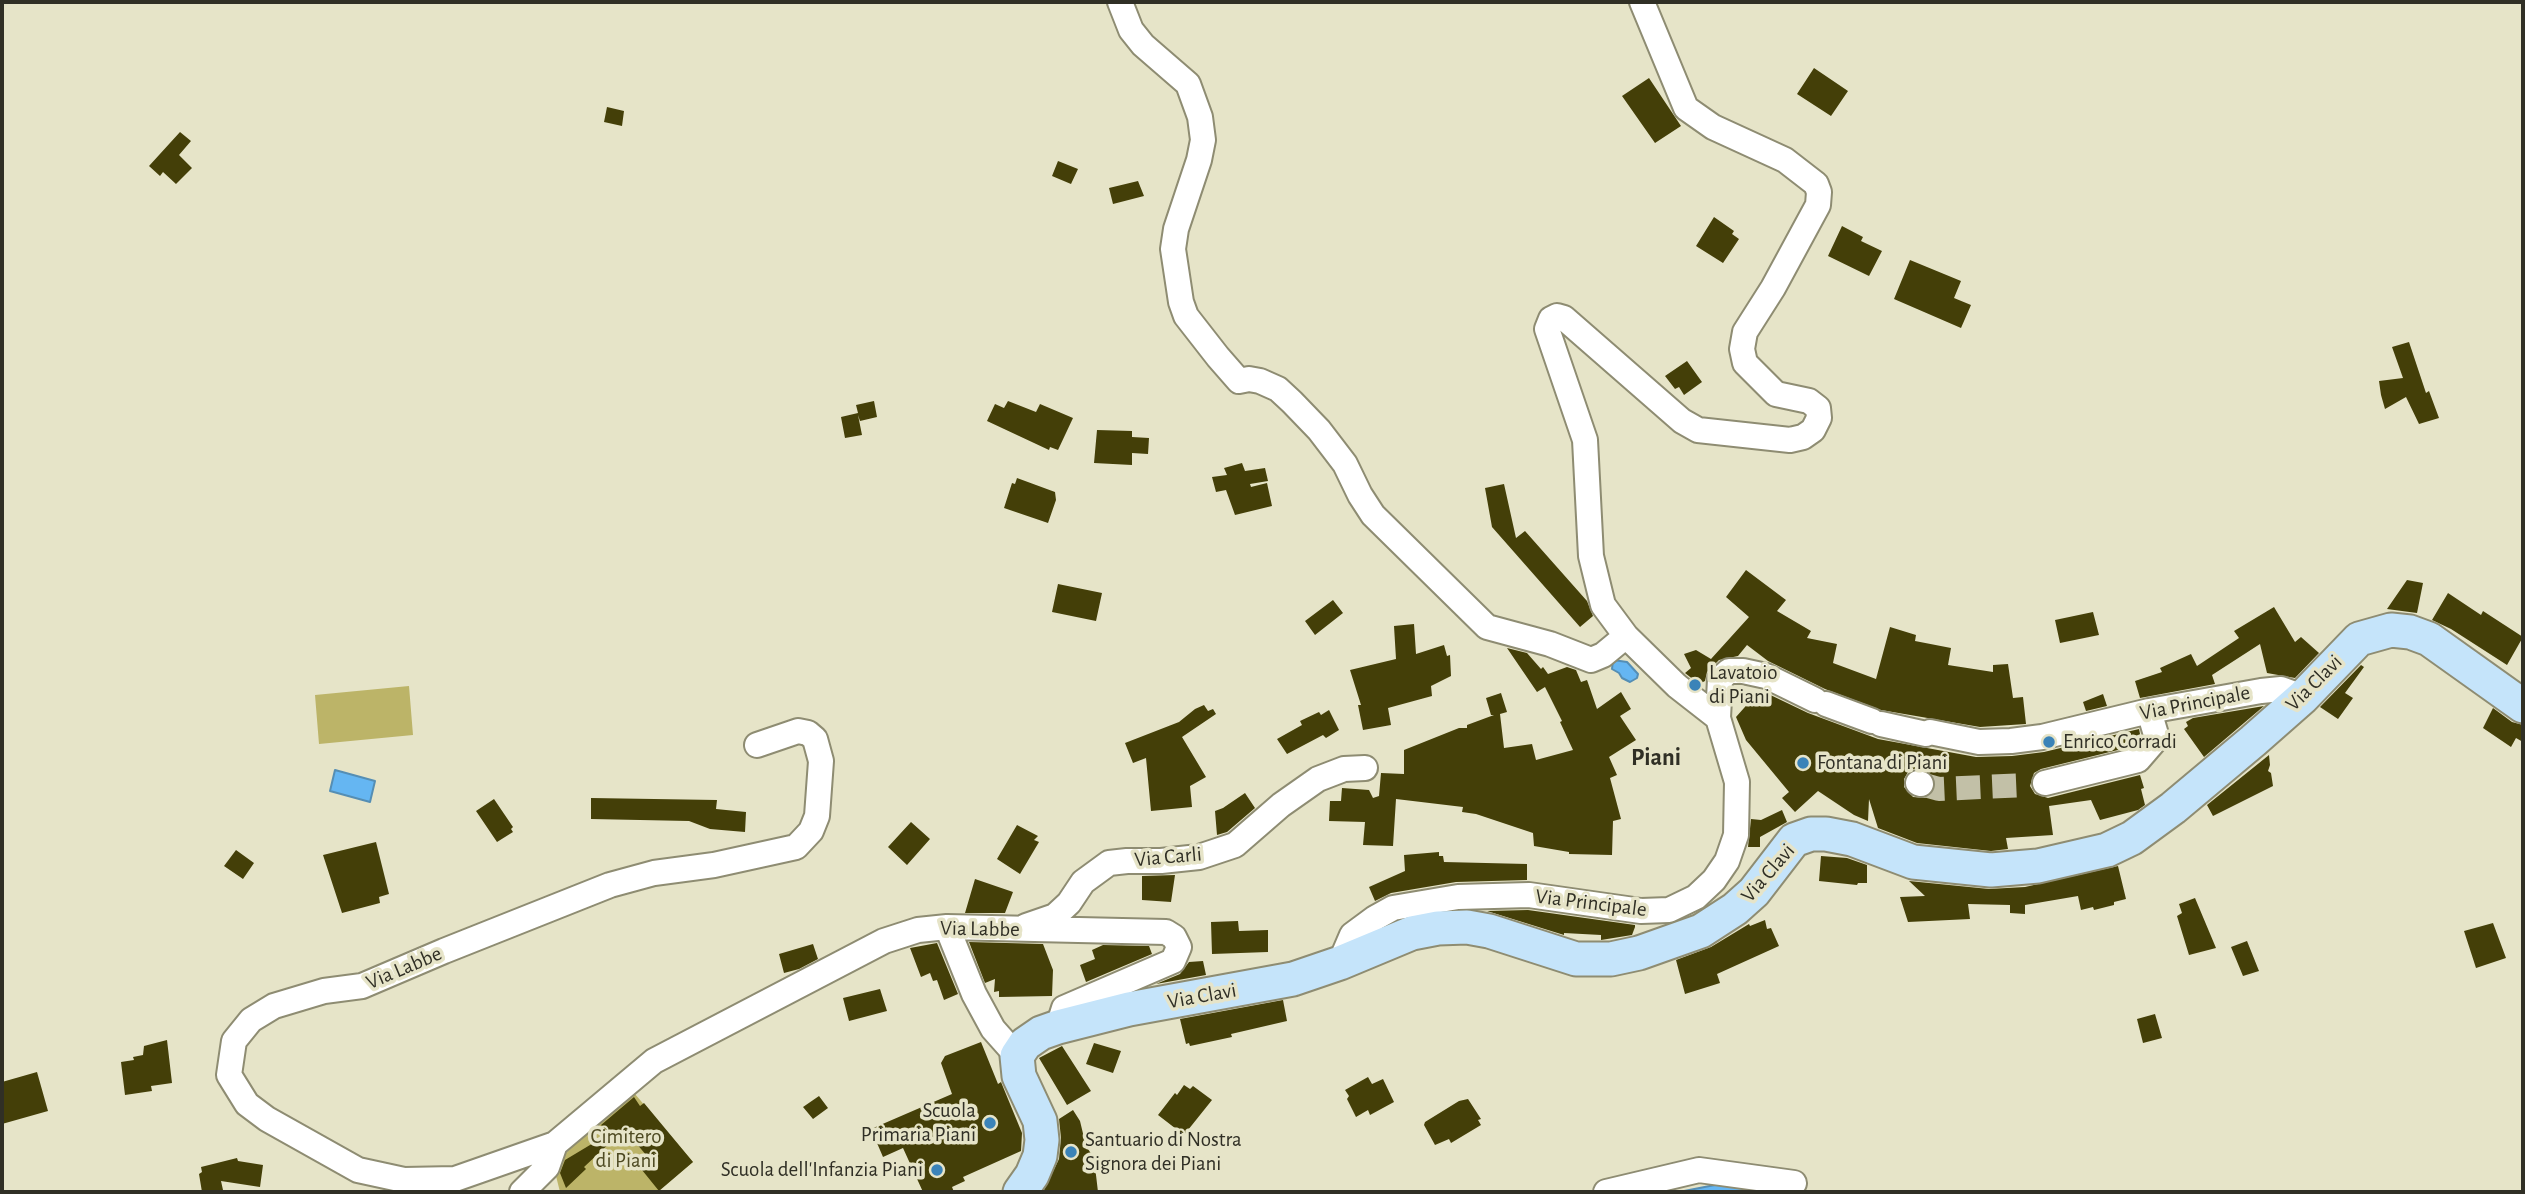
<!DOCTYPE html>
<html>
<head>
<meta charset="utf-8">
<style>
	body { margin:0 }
	#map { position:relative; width:2525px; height:1194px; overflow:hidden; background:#e6e4c8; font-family:"Alegreya Sans",sans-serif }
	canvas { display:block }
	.frame { position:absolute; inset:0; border:4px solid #302f25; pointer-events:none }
</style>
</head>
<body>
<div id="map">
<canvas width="2525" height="1194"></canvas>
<div class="frame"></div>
</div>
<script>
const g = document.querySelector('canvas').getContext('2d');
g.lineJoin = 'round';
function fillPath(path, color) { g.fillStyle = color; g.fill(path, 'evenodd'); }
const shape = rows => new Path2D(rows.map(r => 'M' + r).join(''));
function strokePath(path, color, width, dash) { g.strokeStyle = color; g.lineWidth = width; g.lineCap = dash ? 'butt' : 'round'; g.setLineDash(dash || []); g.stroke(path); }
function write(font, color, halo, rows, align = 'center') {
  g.font = font + ' "Alegreya Sans",sans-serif'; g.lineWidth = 7; g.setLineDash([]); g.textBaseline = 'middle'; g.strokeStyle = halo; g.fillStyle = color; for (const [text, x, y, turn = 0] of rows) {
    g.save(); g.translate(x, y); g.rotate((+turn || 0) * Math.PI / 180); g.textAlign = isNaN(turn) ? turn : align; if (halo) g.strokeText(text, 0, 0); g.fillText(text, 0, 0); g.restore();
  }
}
fillPath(shape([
	[409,686,413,735,319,744,315,695],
	[629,1087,693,1162,657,1192,560,1192,553,1164,568,1151,585,1127]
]), '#bcb468');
const water = shape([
	[1613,660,1627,662,1638,674,1637,678,1630,682,1622,678,1619,673,1612,669,1613,660],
	[335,770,375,781,370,802,330,791,335,770],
	[1720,1184,1786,1192,1679,1192,1720,1184]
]);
fillPath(water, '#65b6f2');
strokePath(water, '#558eb4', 2);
fillPath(shape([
	[1814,68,1848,91,1831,116,1797,94],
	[1649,78,1681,126,1655,143,1622,96],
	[607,107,624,111,622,126,604,122],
	[180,132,191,141,179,155,192,168,176,184,163,172,160,176,149,166],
	[1058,161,1078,169,1071,184,1052,176],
	[1138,181,1144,196,1113,204,1109,188],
	[1714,217,1734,231,1732,234,1739,239,1723,263,1696,246],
	[1842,226,1863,237,1861,241,1882,251,1869,276,1828,256],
	[1910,260,1961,281,1954,298,1971,305,1961,328,1894,299],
	[2409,342,2426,393,2429,391,2439,418,2419,424,2406,397,2385,409,2381,395,2379,381,2403,378,2392,347],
	[1687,361,1702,382,1684,395,1679,387,1675,389,1665,376],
	[874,401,877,417,860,421,858,415,862,435,845,438,841,417,858,413,856,405],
	[1008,401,1036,412,1040,404,1073,418,1058,450,1050,447,1049,450,987,421,995,404,1004,408],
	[1097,430,1132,431,1132,437,1149,438,1148,454,1132,453,1132,465,1094,463],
	[1242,463,1245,471,1265,468,1268,481,1250,484,1251,487,1267,483,1272,506,1235,515,1226,490,1216,492,1212,477,1227,475,1224,468],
	[1017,478,1055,492,1056,500,1048,523,1004,508,1012,483,1015,484],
	[1504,484,1516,538,1525,531,1587,601,1593,616,1580,627,1492,527,1485,488],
	[1746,570,1786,600,1777,611,1811,631,1807,638,1837,644,1833,663,1876,679,1890,627,1916,635,1915,641,1951,648,1948,665,1993,672,1993,665,2008,664,2013,698,2023,697,2026,724,1980,727,1881,710,1825,689,1768,661,1747,645,1738,656,1719,660,1707,672,1705,681,1699,684,1685,673,1691,668,1684,654,1696,650,1711,659,1749,617,1726,597],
	[2407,580,2423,583,2417,613,2387,609],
	[1058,584,1102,593,1096,621,1052,612],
	[2448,593,2481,615,2483,611,2523,637,2507,665,2451,629,2432,620],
	[1333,600,1343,613,1315,635,1305,621],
	[2274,607,2295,642,2301,637,2319,653,2295,678,2267,673,2260,644,2212,675,2215,684,2140,698,2135,681,2162,672,2160,668,2191,654,2197,666,2239,638,2234,631],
	[2093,612,2099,635,2060,643,2055,620],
	[1414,624,1416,654,1444,645,1447,656,1450,655,1451,676,1431,686,1432,696,1388,708,1391,725,1363,730,1358,705,1361,705,1350,670,1396,659,1394,626],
	[1507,648,1527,653,1541,669,1543,667,1548,674,1567,667,1576,670,1581,682,1587,680,1597,709,1621,692,1631,709,1620,716,1636,740,1609,757,1617,775,1610,778,1621,819,1613,821,1612,855,1569,854,1569,852,1534,846,1533,833,1476,814,1462,812,1463,807,1396,799,1393,846,1363,845,1365,822,1329,821,1330,801,1341,801,1342,788,1369,790,1373,798,1379,796,1381,773,1404,774,1404,750,1459,728,1467,728,1467,725,1494,715,1491,715,1486,698,1501,693,1507,712,1500,714,1504,748,1532,744,1536,760,1573,750,1560,722,1562,721,1545,687,1537,692],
	[2361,665,2364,667,2345,693,2353,698,2338,719,2320,707],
	[1760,690,1808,713,1878,739,1976,757,2012,756,2044,752,2139,729,2140,734,2130,747,2041,769,2034,773,2030,786,2035,794,2048,798,2140,775,2144,788,2141,789,2145,805,2138,810,2100,820,2091,800,2049,806,2053,835,2006,838,2008,849,1991,851,1917,843,1878,828,1869,799,1868,821,1854,815,1818,791,1795,812,1782,798,1789,792,1746,740,1736,717],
	[1916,768,1926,770,1935,780,1935,789,1925,798,1913,797,1904,787,1904,779,1908,772],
	[2103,694,2107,706,2086,711,2083,702],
	[1204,705,1208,711,1213,709,1216,714,1182,737,1206,777,1190,786,1192,807,1151,811,1146,758,1133,763,1125,743,1179,722,1195,709],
	[2264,706,2204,757,2184,729,2188,726,2186,722,2193,718],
	[2493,708,2512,722,2523,725,2523,742,2516,738,2511,747,2483,728],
	[1329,710,1339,730,1326,738,1323,735,1287,754,1277,739,1302,725,1300,721,1319,712,1321,715],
	[2269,755,2270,765,2268,771,2271,773,2273,786,2213,816,2207,805],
	[1245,793,1255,808,1227,832,1217,835,1215,811,1223,808],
	[591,798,717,800,716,809,746,812,745,832,710,829,689,821,591,819],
	[494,799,513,827,511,829,513,832,497,842,476,811],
	[1782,810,1787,822,1760,837,1760,847,1748,847,1751,819,1761,820],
	[911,822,930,839,907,865,888,847],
	[1017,825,1038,836,1034,840,1039,842,1020,874,997,859],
	[376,842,389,894,379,897,380,903,342,913,323,855],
	[236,850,254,863,243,879,224,866],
	[1439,852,1439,856,1443,856,1444,862,1527,864,1527,880,1456,882,1391,893,1375,901,1369,887,1405,871,1404,855],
	[1821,856,1847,858,1867,865,1867,883,1858,883,1857,885,1819,881],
	[2118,866,2126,899,2114,902,2114,905,2094,910,2093,907,2081,910,2078,896,2025,905,2025,914,2010,913,2010,905,1968,904,1970,919,1908,922,1900,897,1925,896,1909,881,1989,889,2025,887],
	[1175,875,1171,902,1142,900,1142,876],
	[975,879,1013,892,1005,913,965,913],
	[2195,898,2216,948,2189,955,2177,916,2182,913,2179,904],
	[1528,910,1635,925,1635,927,1632,935,1601,940,1601,935,1564,933,1564,935,1487,911],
	[1765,920,1767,929,1771,928,1779,946,1717,974,1720,983,1685,994,1676,960,1711,947,1749,924,1750,926],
	[1238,921,1239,931,1268,930,1268,952,1212,954,1211,922],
	[2493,923,2506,958,2476,968,2464,931],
	[2247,941,2259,971,2243,976,2231,947],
	[969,942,1043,944,1053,970,1052,996,999,997,999,991,994,992,995,979,985,983],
	[937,943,958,994,944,1000,937,980,933,981,930,973,921,977,910,948],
	[813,944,818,959,799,969,784,973,779,954],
	[1103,945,1149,946,1152,954,1086,982,1080,965,1095,959,1092,950],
	[1203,961,1206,975,1156,984,1180,974,1189,962],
	[880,989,887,1011,849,1021,843,998],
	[1283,1000,1287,1021,1231,1034,1232,1037,1190,1046,1189,1043,1186,1044,1180,1019],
	[2155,1014,2162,1038,2143,1043,2137,1019],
	[167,1040,172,1083,151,1086,152,1091,125,1095,121,1062,134,1060,133,1057,143,1055,144,1046],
	[981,1042,998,1084,1001,1082,1022,1133,1021,1151,963,1177,965,1181,952,1187,954,1192,923,1192,903,1148,883,1157,871,1129,952,1094,941,1063,945,1056],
	[1094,1043,1121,1051,1113,1073,1086,1064],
	[1062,1046,1091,1091,1067,1105,1039,1058],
	[37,1072,48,1111,2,1124,2,1082],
	[1368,1077,1372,1084,1383,1079,1394,1102,1370,1115,1368,1110,1356,1117,1347,1099,1349,1096,1345,1090],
	[1184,1085,1190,1089,1193,1086,1212,1100,1184,1135,1158,1115,1175,1093,1177,1095],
	[819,1096,828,1108,813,1119,803,1107],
	[634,1097,640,1106,644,1103,693,1162,659,1191,642,1170,652,1162,625,1130,617,1139,601,1125],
	[1468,1099,1481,1119,1478,1120,1481,1125,1451,1143,1449,1139,1435,1145,1424,1125,1425,1122,1459,1101],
	[1073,1110,1080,1121,1086,1146,1094,1158,1098,1192,1043,1192,1059,1159,1061,1138,1059,1119],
	[610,1133,614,1139,584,1167,586,1169,566,1188,560,1173,565,1160],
	[237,1158,238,1161,263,1165,260,1187,221,1181,223,1190,202,1192,199,1174,202,1172,201,1167]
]), '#443f08');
strokePath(shape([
	[1921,784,1939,789,2027,785]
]), '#c2c0a7', 24, [24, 12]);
const street = shape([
	[1120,2,1131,30,1143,45,1188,84,1200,117,1203,140,1199,160,1176,229,1173,249,1181,302,1186,316,1218,357,1239,381,1249,379,1260,381,1278,389,1292,402,1319,430,1345,464,1360,495,1373,515,1487,627,1550,644,1591,660,1603,655,1626,636],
	[1642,2,1686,108,1713,127,1785,160,1816,184,1819,192,1818,205,1773,288,1745,332,1742,349,1745,363,1776,394,1809,401,1818,408,1819,418,1813,430,1803,437,1790,440,1698,430,1682,421,1564,318,1557,316,1551,319,1547,329,1585,440,1591,556,1603,605,1626,636,1677,686,1718,718],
	[1826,704,1872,721],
	[1881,724,1926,734,1930,732,1979,742,2011,741,2042,737,2149,711,2261,691,2281,689,2303,697],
	[757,745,798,731,808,733,815,739,821,761,817,816,811,831,796,847,714,865,654,873,610,885,444,951,362,986,324,991,274,1006,251,1020,234,1041,229,1075,247,1104,267,1119,358,1170,404,1180,455,1179,555,1144,654,1061,884,941,918,930,947,927,1166,932,1174,937,1179,947,1173,961,1064,1008,1058,1027],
	[1918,783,1921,784],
	[2045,783,2138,760,2157,738,2149,711],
	[1026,926,1055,916,1069,903,1083,882,1109,863,1127,861,1161,861,1199,857,1235,845,1281,805,1318,779,1344,769,1365,768],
	[947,927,974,994,993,1029,1017,1056],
	[1340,963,1352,935,1375,918,1393,908,1458,897,1529,895,1641,911,1669,910,1696,897,1714,880,1727,861,1736,835,1737,782,1718,718,1720,679,1729,671,1743,671,1766,676,1815,700],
	[522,1192,547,1167,555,1144],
	[1606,1192,1699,1170,1794,1183]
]);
const secondary = shape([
	[1020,1192,1032,1175,1040,1156,1042,1140,1040,1121,1019,1076,1017,1056,1025,1044,1041,1033,1058,1027,1129,1009,1293,979,1340,963,1412,933,1438,928,1467,927,1489,931,1576,959,1611,959,1639,953,1701,931,1735,909,1754,892,1794,840,1811,834,1826,834,1852,839,1913,862,1991,870,2038,866,2107,850,2132,838,2173,808,2253,741,2303,697,2359,639,2391,630,2410,632,2429,639,2523,706]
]);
strokePath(street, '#8e8c72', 28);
strokePath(secondary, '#8e8c72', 37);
strokePath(street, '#fff', 24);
strokePath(secondary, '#c5e4fa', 33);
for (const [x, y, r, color] of [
	[1695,685,7,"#3b83b8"],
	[2049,742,7,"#3b83b8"],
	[1803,763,7,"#3b83b8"],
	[990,1123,7,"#3b83b8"],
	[1071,1152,7,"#3b83b8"],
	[937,1170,7,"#3b83b8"]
]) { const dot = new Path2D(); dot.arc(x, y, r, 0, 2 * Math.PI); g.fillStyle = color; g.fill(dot); strokePath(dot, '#e6e4c8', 2.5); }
write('21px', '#302f25', '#e6e4c8', [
	["Lavatoio",1709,673],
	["di Piani",1709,697],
	["Enrico Corradi",2063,742],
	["Fontana di Piani",1817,763],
	["Scuola",976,1111,"right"],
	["Primaria Piani",976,1135,"right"],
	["Santuario di Nostra",1085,1140],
	["Signora dei Piani",1085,1164],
	["Scuola dell'Infanzia Piani",923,1170,"right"]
], 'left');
write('21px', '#302f25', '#e6e4c8', [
	["Via Clavi",2314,683,-45],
	["Via Principale",2195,703,-11],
	["Via Carli",1168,857,-5],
	["Via Clavi",1768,873,-49],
	["Via Principale",1591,903,7],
	["Via Labbe",980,929,1],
	["Via Labbe",404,968,-23],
	["Via Clavi",1202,996,-10]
]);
write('21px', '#4e4a22', '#e6e4c8', [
	["Cimitero",626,1137],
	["di Piani",626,1161]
]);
write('bold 24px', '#302f25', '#e6e4c8', [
	["Piani",1656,758]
]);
</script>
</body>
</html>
